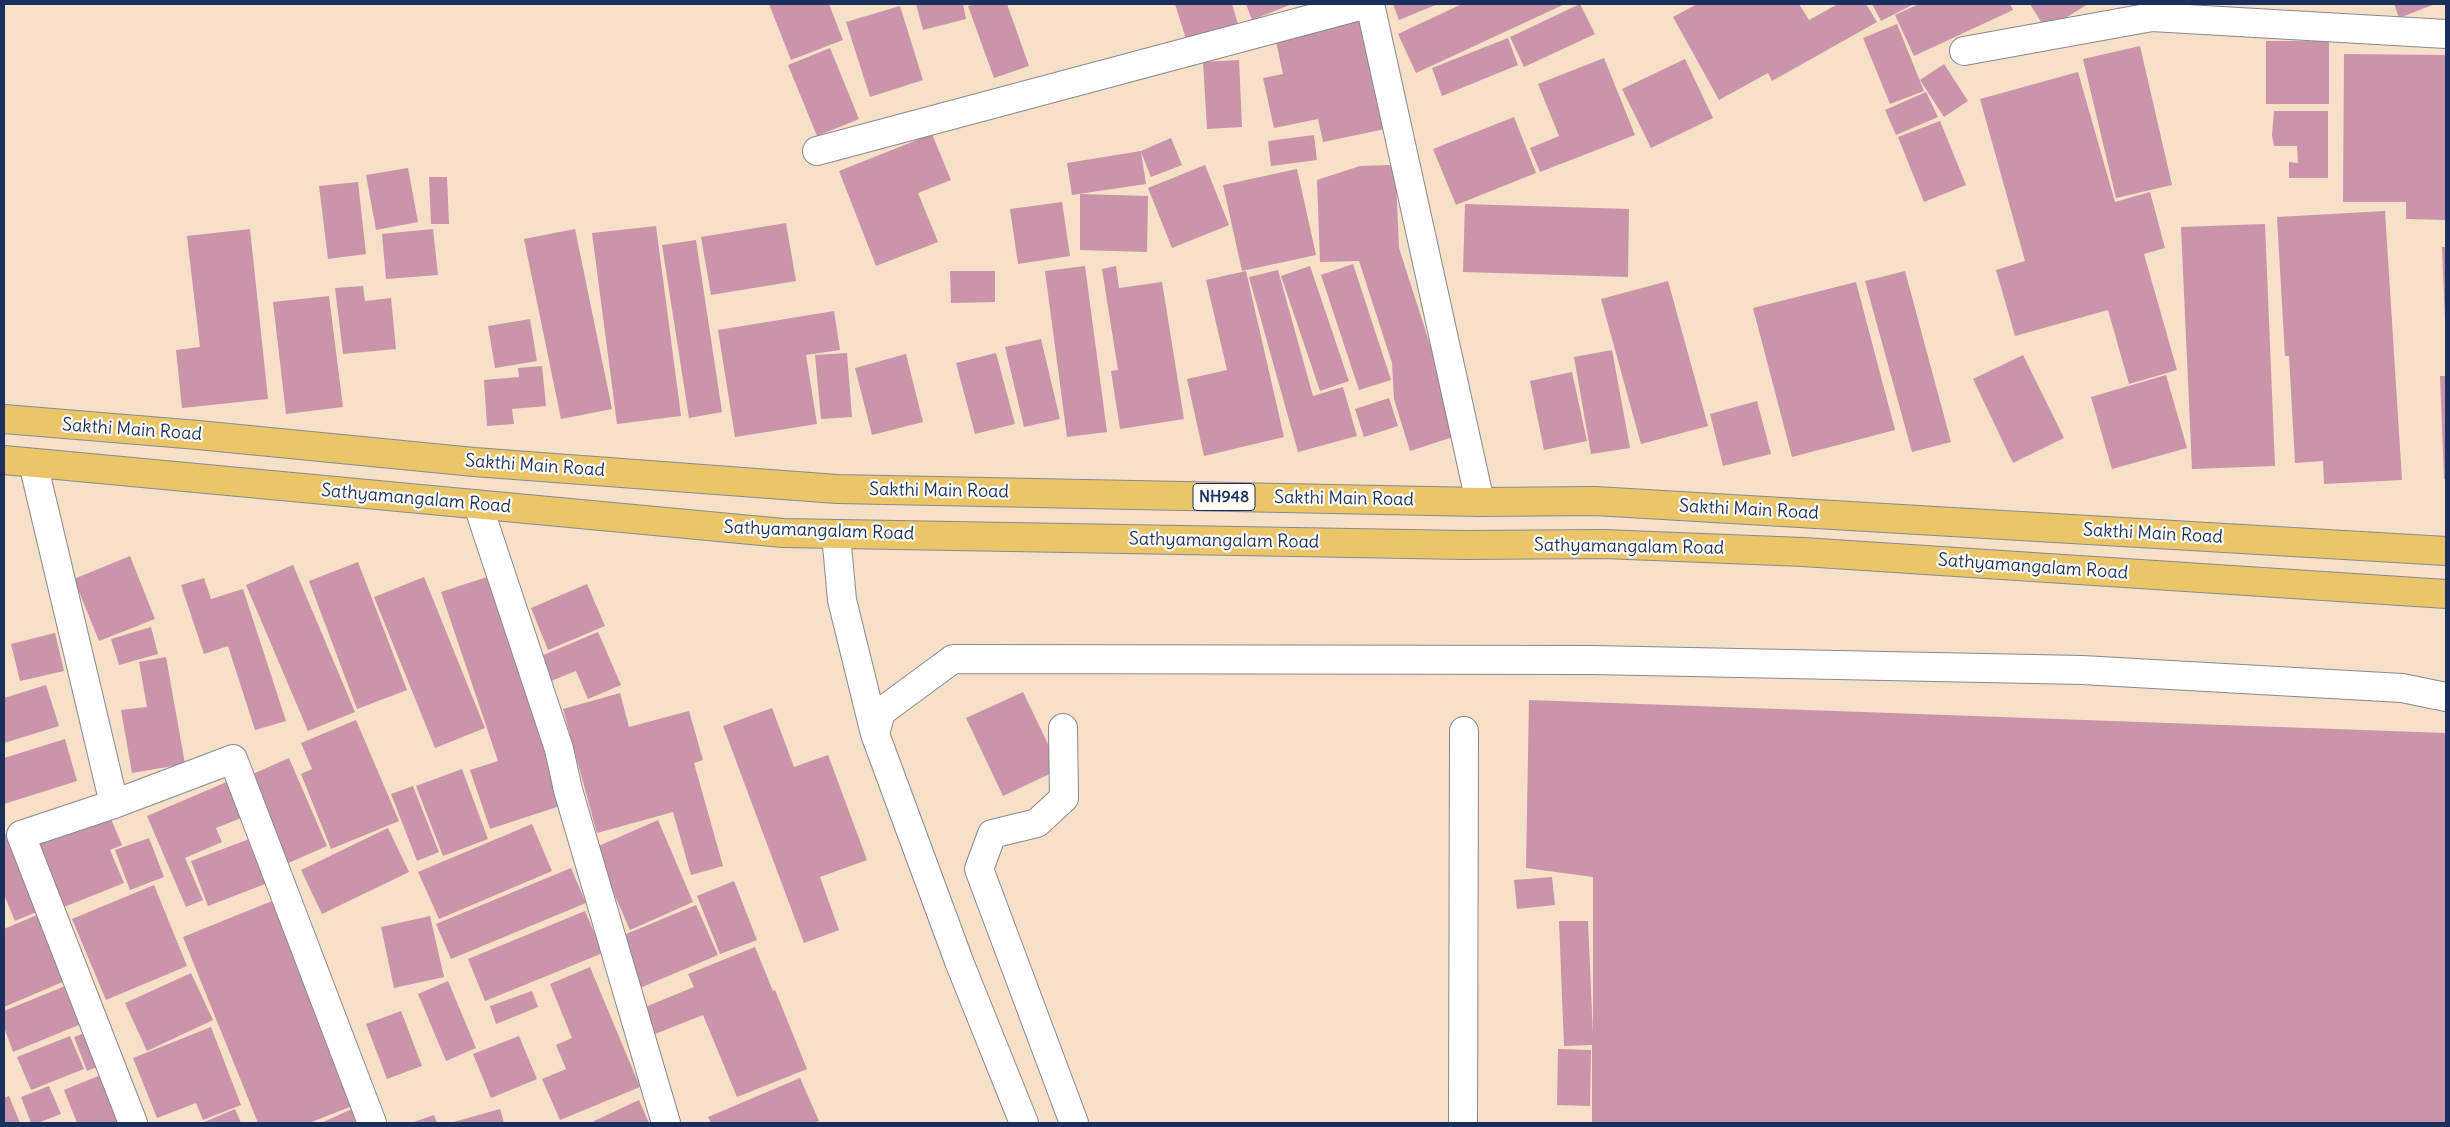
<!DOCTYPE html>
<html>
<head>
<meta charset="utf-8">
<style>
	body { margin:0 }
	#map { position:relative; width:2450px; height:1127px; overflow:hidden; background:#f6e0c7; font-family:Delius,sans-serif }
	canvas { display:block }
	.frame { position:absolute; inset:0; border:5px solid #1b2f5e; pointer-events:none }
</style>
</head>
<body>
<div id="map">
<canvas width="2450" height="1127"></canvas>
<div class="frame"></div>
</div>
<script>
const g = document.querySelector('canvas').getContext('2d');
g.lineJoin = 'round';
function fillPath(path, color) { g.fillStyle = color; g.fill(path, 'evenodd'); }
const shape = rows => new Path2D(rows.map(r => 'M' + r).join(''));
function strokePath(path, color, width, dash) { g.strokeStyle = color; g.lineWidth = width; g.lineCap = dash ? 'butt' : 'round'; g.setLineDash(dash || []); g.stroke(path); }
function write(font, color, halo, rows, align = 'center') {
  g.font = font + ' Delius,sans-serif'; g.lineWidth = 4.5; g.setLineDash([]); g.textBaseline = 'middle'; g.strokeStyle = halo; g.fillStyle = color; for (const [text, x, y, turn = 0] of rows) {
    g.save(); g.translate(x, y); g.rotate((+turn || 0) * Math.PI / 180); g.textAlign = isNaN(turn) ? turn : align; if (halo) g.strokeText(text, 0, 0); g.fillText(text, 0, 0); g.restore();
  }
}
fillPath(shape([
	[769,4,829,4,843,40,791,60],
	[916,4,963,4,966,19,923,30],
	[976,4,1007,4,1029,66,994,78,968,6],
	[1175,4,1232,4,1238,24,1186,39],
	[1246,4,1292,4,1252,20],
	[1393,4,1438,4,1399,20],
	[1462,4,1565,4,1416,73,1398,34],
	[1580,4,1595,34,1524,67,1510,37],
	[1697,4,1799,4,1809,20,1838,4,1866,4,1877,22,1772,81,1768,73,1719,100,1673,17],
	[1872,4,1914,4,1881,21],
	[1919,4,2010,4,2013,10,1914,56,1895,15],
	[2030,4,2088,4,2046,30],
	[2394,4,2435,4,2399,18],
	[900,6,923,80,870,97,846,22],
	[1361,18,1385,129,1323,142,1318,119,1274,128,1263,78,1283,74,1275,37],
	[1897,24,1924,91,1890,104,1863,38],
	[1508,38,1518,65,1442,96,1432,68],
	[2266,41,2329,41,2329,104,2266,104],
	[2140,46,2172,185,2116,198,2083,59],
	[830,48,859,119,817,136,788,65],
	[2344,54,2446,55,2446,220,2406,219,2406,202,2343,202],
	[1604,58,1635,135,1540,172,1530,148,1559,136,1538,84],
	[1685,59,1713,118,1651,148,1622,89],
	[1239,60,1242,127,1207,129,1203,62],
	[1944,64,1968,101,1944,117,1920,80],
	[2078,72,2115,202,2150,192,2165,248,2144,254,2177,370,2129,384,2108,310,2015,336,1996,270,2025,261,1980,99],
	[1926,92,1938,117,1896,135,1885,110],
	[2274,111,2328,111,2328,178,2289,178,2289,162,2298,163,2297,146,2274,146,2272,135],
	[1514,117,1536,173,1456,205,1433,149],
	[1940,121,1966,185,1924,202,1898,137],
	[932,134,951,180,918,193,938,242,876,266,839,171],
	[1314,135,1317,160,1271,166,1268,141],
	[1171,138,1182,165,1151,177,1141,152,1146,184,1072,195,1067,163,1141,151],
	[1205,165,1229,225,1172,248,1148,188],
	[1391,165,1396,179,1399,248,1459,435,1410,451,1394,399,1392,363,1359,261,1320,262,1317,180,1360,166],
	[408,168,418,222,376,230,366,175],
	[1297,169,1316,255,1242,271,1223,185],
	[429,177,447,177,449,224,431,224],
	[358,182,366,254,328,259,319,186],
	[1080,194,1148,196,1147,252,1080,250],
	[1062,202,1070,256,1018,264,1010,209],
	[1465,204,1629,209,1628,277,1463,272],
	[2385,211,2402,480,2324,484,2323,461,2295,463,2289,356,2285,356,2277,217],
	[786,223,796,281,711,295,701,237],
	[2265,224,2275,466,2192,469,2181,227],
	[656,226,681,416,617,424,592,233],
	[250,229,268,399,182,408,176,350,200,347,187,236],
	[433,229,438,275,386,279,382,234],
	[575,229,612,409,561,419,524,239],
	[696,240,722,412,689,418,662,245],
	[2442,247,2446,247,2446,320,2445,320],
	[1353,264,1391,380,1359,390,1321,275],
	[1085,266,1107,432,1067,437,1045,271],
	[1116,266,1119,288,1162,282,1184,419,1120,429,1111,371,1118,370,1102,269],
	[1310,266,1349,381,1320,391,1281,276],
	[1278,270,1313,396,1343,387,1357,436,1298,452,1249,277],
	[950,271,995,271,995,302,951,303],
	[1246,271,1284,437,1204,456,1187,379,1227,370,1206,280],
	[1905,271,1951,442,1912,452,1865,281],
	[1668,281,1708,426,1641,444,1601,299],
	[1856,282,1895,430,1792,457,1753,308],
	[363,286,365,301,391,298,396,349,343,354,335,288],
	[329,296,343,407,286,414,273,302],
	[834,311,840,350,806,355,817,424,735,437,718,330],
	[530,319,537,361,495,368,488,326],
	[1041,339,1060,419,1024,427,1005,347],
	[1612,350,1630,448,1591,454,1574,357],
	[847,353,852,417,821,419,815,355],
	[996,353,1015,424,975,434,956,363],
	[906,354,923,422,872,435,855,368],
	[2023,355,2064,438,2013,463,1973,379],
	[542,366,546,406,512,409,514,424,487,426,484,380,519,377,518,368],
	[1572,372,1587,441,1544,450,1530,381],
	[2166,375,2187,448,2112,469,2091,397],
	[2440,376,2446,376,2446,479,2444,479],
	[1389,398,1398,426,1364,437,1355,409],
	[1757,401,1771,454,1723,466,1710,414],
	[130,556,155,619,99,641,74,579],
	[358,562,407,690,357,709,309,581],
	[293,565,355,712,308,731,246,585],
	[490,576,566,804,490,829,470,770,498,761,441,592],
	[424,577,485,728,435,748,374,597],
	[204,578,211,599,243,589,286,721,255,730,228,646,204,654,181,585],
	[587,584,605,626,548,650,531,608],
	[151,627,158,654,119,665,111,639],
	[598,632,621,685,588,699,576,671,551,681,541,656],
	[55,633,64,671,20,681,11,644],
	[166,657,185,764,132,773,121,710,147,707,139,662],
	[46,685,59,726,4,743,4,698],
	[1023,692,1060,769,1003,796,966,718],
	[620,693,629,727,689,711,703,760,694,763,723,866,691,875,673,812,597,833,563,709],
	[1529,700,2446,733,2446,1123,1592,1123,1592,1045,1564,1046,1559,921,1588,921,1593,1035,1593,877,1526,868],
	[772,708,794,767,828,755,867,860,820,877,839,930,804,943,723,726],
	[356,720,399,821,331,849,301,774,312,769,301,743],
	[65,739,77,781,4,804,4,758],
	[289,758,327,846,284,865,246,777],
	[462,769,488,839,443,856,416,786],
	[236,778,251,814,216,828,222,842,185,858,203,900,186,907,147,816],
	[413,786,439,852,417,861,391,794],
	[108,812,122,845,110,850,124,883,64,907,37,842],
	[658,820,693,902,630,930,594,848],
	[532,824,552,871,439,919,418,872],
	[388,828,409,872,322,914,301,870],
	[11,832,44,909,15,921,4,895,4,835],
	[260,835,278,879,208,906,191,861],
	[149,838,164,877,130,890,115,850],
	[571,868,586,903,451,959,436,924],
	[1552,877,1555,905,1517,909,1514,880],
	[734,881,757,940,720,954,697,896],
	[154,885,187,966,106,1000,72,919],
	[277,899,355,1105,309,1123,258,1123,183,937],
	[696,905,718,955,640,988,619,937],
	[585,911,603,953,485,1001,468,959],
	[44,912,72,978,4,1007,4,929],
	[430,916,444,977,394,988,381,927],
	[755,947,773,991,775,990,807,1069,737,1097,703,1015,655,1034,645,1007,694,987,688,974],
	[590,967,640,1087,560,1120,542,1079,566,1069,556,1045,572,1038,550,984],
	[191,973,213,1020,147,1051,125,1003],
	[448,981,476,1048,446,1061,418,994],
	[70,984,86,1022,13,1052,4,1027,4,1011],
	[532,991,538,1007,496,1024,490,1006],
	[401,1011,422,1066,387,1079,366,1024],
	[211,1027,241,1105,203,1120,196,1103,157,1118,133,1058],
	[92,1030,104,1064,87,1071,74,1037],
	[70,1036,84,1069,31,1090,17,1057],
	[519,1036,537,1079,491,1098,473,1054],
	[1558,1049,1591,1050,1590,1106,1557,1105],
	[108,1072,128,1123,77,1123,64,1090],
	[800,1078,819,1121,814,1123,711,1123,708,1117],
	[49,1086,61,1114,38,1123,31,1123,21,1097],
	[9,1096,20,1123,4,1123,4,1098],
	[639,1100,649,1123,595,1123,594,1121],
	[235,1109,241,1123,202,1123],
	[352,1109,359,1123,321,1123],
	[500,1109,504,1123,450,1123],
	[434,1115,437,1123,411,1123]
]), '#ca94aa');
const minor = shape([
	[1370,4,1480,502],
	[1964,51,2152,17,2446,34],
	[817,151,1367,4],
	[33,463,114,804,233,759,372,1123],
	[478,505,559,749,568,790,666,1123],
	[836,534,842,600,875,734],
	[1063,728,1064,798,1037,823,992,834,979,869,1074,1123],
	[114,804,21,835,133,1123],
	[1024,1123,960,964,875,734,881,712,953,659,1592,660,2082,670,2402,688,2446,697],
	[1463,1123,1464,731]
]);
const highway = shape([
	[4,419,198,435,474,462,837,489,1480,502,1595,501,2446,551],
	[4,460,783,533,1465,545,1603,544,1803,552,2446,594]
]);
strokePath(minor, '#888892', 30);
strokePath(highway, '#888892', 30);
strokePath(minor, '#fff', 28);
strokePath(highway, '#ebc669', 28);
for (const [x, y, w] of [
	[1224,497,62]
]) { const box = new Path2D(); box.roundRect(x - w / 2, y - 13.5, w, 27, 4); g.fillStyle = '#fdfcf7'; g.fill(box); strokePath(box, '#1b2f5e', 1); }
write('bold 16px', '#1b2f5e', null, [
	["NH948",1224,497]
]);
write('18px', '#1b2f5e', '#fdfcf7', [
	["Sakthi Main Road",132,430,4],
	["Sakthi Main Road",535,466,4],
	["Sakthi Main Road",939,491,1],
	["Sathyamangalam Road",416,499,5],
	["Sakthi Main Road",1344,499,1],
	["Sakthi Main Road",1749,510,3],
	["Sathyamangalam Road",819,531,2],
	["Sakthi Main Road",2153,534,3],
	["Sathyamangalam Road",1224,541,1],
	["Sathyamangalam Road",1629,547,1],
	["Sathyamangalam Road",2033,567,4]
]);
</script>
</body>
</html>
